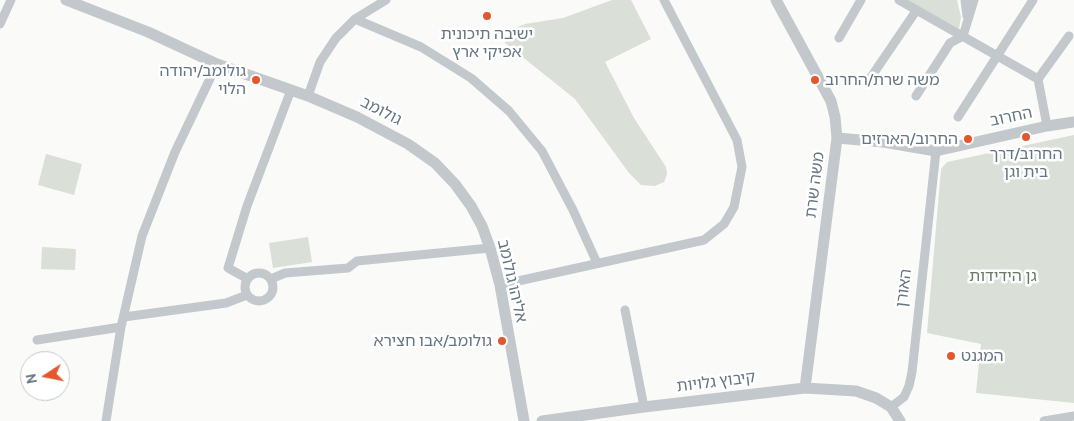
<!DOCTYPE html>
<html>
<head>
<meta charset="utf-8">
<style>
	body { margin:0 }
	#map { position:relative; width:1074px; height:421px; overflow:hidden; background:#fafaf8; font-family:Cabin,sans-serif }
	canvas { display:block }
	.north { position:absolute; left:20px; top:351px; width:50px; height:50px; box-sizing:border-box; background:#fff; border:1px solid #c1c8cd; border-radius:50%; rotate:259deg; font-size:14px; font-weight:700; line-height:20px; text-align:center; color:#657683 }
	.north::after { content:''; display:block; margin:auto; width:18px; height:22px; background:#e4572e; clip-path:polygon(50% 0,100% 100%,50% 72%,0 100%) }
</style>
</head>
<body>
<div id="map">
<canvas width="1074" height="421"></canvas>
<div class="north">N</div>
</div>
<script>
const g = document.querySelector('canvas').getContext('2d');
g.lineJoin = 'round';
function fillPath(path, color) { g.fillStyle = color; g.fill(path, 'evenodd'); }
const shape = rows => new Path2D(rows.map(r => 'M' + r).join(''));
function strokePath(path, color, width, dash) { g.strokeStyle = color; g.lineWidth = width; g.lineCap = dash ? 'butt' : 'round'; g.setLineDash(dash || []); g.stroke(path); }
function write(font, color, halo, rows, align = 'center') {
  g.font = font + ' Cabin,"Noto Sans Hebrew",sans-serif'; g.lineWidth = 5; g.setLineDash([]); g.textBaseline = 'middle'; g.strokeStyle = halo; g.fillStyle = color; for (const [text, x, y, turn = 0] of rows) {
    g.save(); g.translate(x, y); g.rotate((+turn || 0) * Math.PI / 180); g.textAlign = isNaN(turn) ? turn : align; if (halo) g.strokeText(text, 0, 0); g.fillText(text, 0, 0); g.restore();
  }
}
fillPath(shape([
	[612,0,631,0,651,39,605,62,634,118,666,167,667,174,664,182,655,186,641,185,629,173,575,99,505,43,510,30,525,24,563,18],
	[907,0,957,0,961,17,959,29],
	[1074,135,1074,403,976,393,981,344,927,333,941,169,947,162],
	[46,154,82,164,74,195,38,185],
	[308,237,312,262,273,268,269,243],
	[42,247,76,249,75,270,41,269]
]), '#dadfd7');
strokePath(shape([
	[899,0,1038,79,1047,126],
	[965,0,967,16],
	[355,19,386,0],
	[0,24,11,0],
	[839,38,861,0],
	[1038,79,1069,36],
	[869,80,916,11],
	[308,96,320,62,336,38,355,19,421,47,471,78,509,111,542,151,573,210,597,263],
	[916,96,950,43,963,36,974,0],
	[958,117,1033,0],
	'245 287a14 14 0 1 1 28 0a14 14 0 1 1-28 0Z',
	[248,279,228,268,247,206,291,90],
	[271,279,285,273,348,268,357,261,490,248],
	[500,285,704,240,724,224,734,207,742,167,737,140,664,0],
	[625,310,644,407],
	[124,317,226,303,247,295],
	[37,340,121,327],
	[891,407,904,397,909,386,912,372,936,151],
	[106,421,121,327,142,236,175,152,217,64],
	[1044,421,1074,416]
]), '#c3c8cc', 9);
strokePath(shape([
	[66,0,148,32,217,64,308,96,357,117,408,144,435,163,455,184,471,206,482,226,490,248,500,285,524,421],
	[776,0,831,101,835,117,837,138,805,388],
	[837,138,883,142,936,151,1047,126,1074,122],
	[542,421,644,407,805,388,856,391,876,398,891,407,900,421]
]), '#c3c8cc', 11);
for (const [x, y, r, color] of [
	[487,16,5,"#e4572e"],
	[256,80,5,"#e4572e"],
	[815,80,5,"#e4572e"],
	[1026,137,5,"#e4572e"],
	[968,139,5,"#e4572e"],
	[502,341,5,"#e4572e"],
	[951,356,5,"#e4572e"]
]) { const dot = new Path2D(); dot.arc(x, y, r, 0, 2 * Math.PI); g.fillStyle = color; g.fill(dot); strokePath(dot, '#fff', 2); }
write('16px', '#657683', '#fff', [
	["ישיבה תיכונית",487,34,"center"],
	["אפיקי ארץ",487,52,"center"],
	["גולומב/יהודה",246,71],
	["הלוי",246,89],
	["משה שרת/החרוב",825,80,"left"],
	["החרוב/הארזים",958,139],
	["החרוב/דרך",1026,154,"center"],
	["בית וגן",1026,172,"center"],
	["גולומב/אבו חצירא",492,341],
	["המגנט",961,356,"left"]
], 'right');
write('16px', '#657683', '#fff', [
	["גולומב",381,111,27],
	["החרוב",1011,117,-12],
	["משה שרת",815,185,-83],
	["אליהו גולומב",512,281,77],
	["האורן",904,288,-83],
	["קיבוץ גלויות",716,382,-7]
]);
write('16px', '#687a64', '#fff', [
	["גן הידידות",1003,276]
]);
</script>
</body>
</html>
